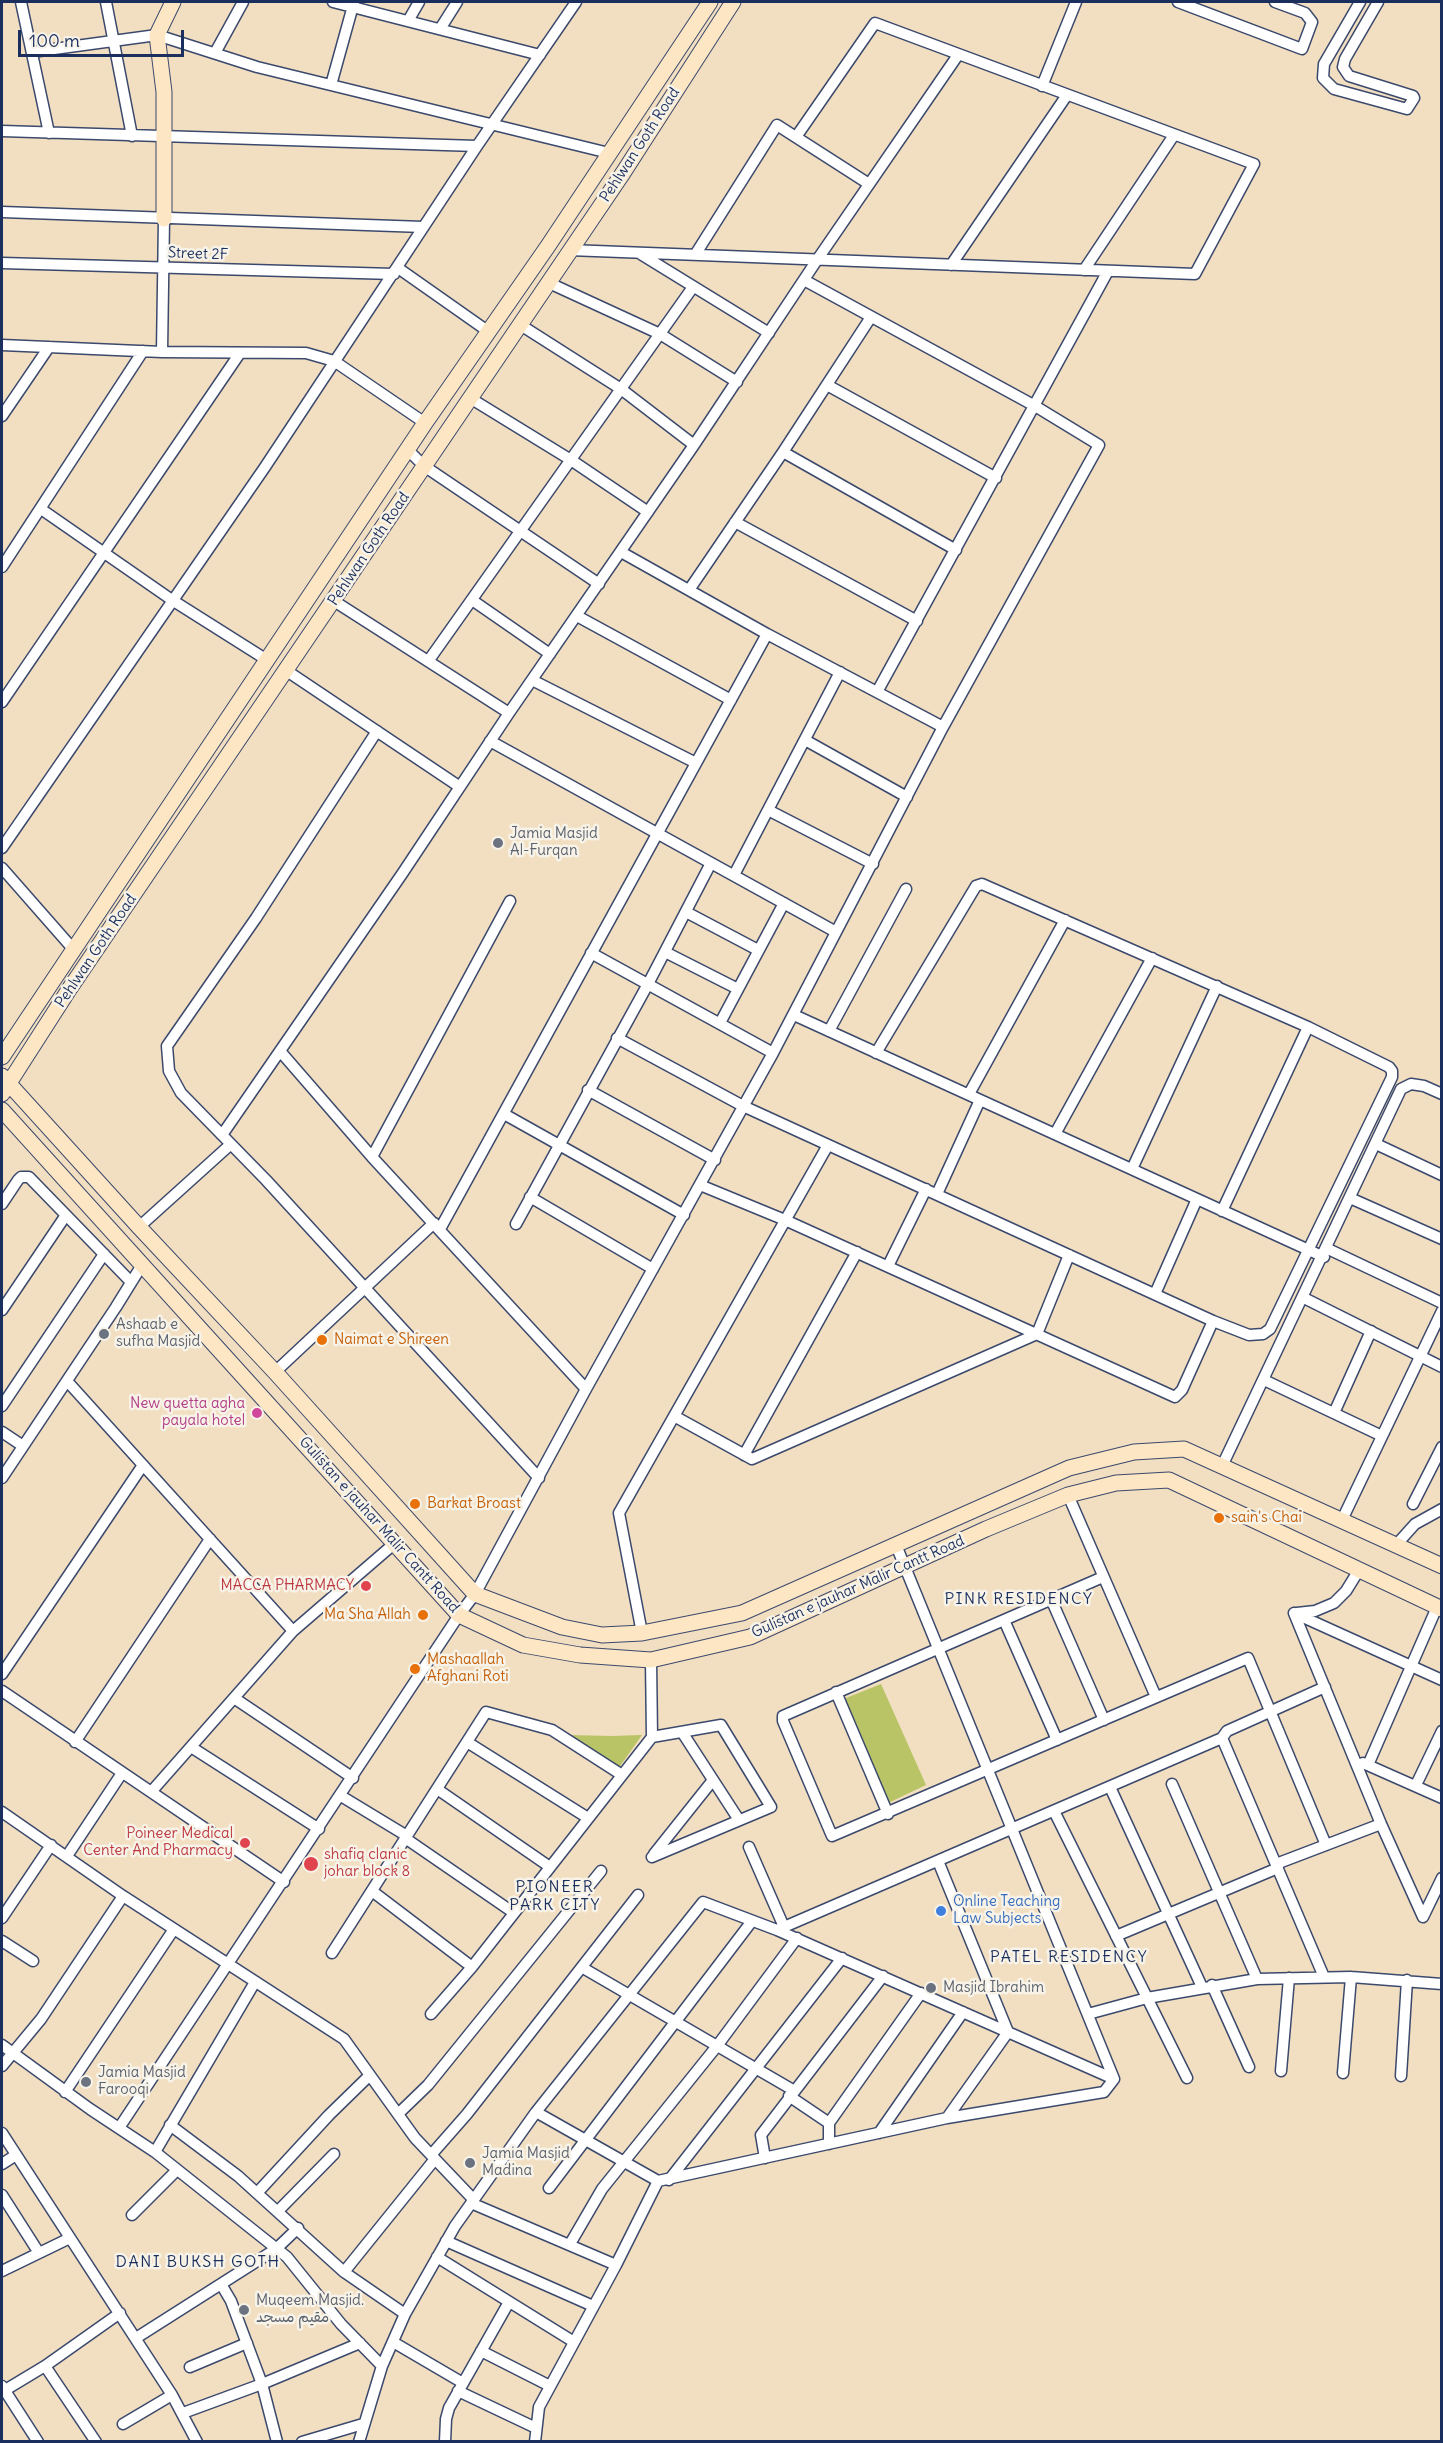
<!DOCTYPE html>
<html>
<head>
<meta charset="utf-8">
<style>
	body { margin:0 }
	#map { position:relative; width:1443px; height:2443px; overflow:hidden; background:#f2dec0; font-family:Delius,sans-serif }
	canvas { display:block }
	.frame { position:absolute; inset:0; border:3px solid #1b2f5e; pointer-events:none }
	.scale { position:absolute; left:18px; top:30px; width:166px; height:27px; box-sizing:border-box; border:3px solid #1b2f5e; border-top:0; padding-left:8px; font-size:18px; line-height:21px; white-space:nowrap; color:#1b2f5e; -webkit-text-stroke:4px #f7f3e8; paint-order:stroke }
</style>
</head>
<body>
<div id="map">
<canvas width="1443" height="2443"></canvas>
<div class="frame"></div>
<div class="scale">100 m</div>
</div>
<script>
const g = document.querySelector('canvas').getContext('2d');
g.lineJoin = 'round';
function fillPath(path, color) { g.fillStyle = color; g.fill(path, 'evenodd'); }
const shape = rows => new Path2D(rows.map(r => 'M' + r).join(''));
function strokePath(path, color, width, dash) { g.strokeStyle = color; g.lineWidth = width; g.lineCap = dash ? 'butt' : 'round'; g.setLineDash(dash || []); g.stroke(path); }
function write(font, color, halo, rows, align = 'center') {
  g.font = font + ' Delius,"Playpen Sans Arabic",sans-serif'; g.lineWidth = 5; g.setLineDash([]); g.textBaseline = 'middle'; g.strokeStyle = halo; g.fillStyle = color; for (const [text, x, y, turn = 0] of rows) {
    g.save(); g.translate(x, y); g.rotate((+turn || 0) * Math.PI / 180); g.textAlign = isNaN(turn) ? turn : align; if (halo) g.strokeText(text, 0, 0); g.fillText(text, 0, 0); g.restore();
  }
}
fillPath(shape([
	[881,1684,926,1785,884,1805,836,1702],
	[568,1735,612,1736,642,1735,618,1769]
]), '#b8c466');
const street = shape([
	[21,2,49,133],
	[106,2,132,136],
	[333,2,540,55],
	[1178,2,1302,49,1312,22,1305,13,1275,2],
	[1360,2,1324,64,1323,78,1334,89,1407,109,1414,98,1413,96,1349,76,1343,67,1345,59,1378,2],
	[408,21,419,2],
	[440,29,457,2],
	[32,52,157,35,257,67,609,153],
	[215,53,243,2],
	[331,85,354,2],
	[1042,86,1076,2],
	[2,131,477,146],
	[2,212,423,227],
	[569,250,1195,274,1254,164,875,23,796,137],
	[639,253,769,333],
	[695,255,777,125,869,184],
	[2,263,394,274],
	[951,265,1067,95],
	[398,268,489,332],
	[1084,270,1174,135],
	[547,282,660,334,737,382],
	[519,324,621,389,694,445],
	[2,345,162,352,306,353,334,361,425,423],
	[162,352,164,219],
	[827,385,996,478],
	[470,398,571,460,648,512],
	[2,416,49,347],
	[409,451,424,466,599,584],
	[783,452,956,550],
	[41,509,172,600,267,660],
	[735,522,917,621],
	[621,552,767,634,943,727],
	[2,567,143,351],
	[689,590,783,452,871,317],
	[472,600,550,654],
	[334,601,509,713],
	[577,616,731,700],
	[429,660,693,287],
	[287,671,460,787],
	[532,680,696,763],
	[877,692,1108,271],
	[2,702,240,353],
	[377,731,256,918,167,1046,169,1071,181,1093,266,1180,539,1478],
	[805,740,907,797],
	[490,741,836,932],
	[768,810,873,864],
	[2,848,265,467,477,146,576,2],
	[2,868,74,950],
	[734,875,840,672],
	[686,912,758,950],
	[665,952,738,989],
	[591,953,773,1053],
	[794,1015,1324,1257],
	[720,1023,784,903],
	[829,1031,906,889],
	[617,1038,743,1106,1213,1321,1249,1335,1263,1334,1270,1329,1392,1077,1392,1071,1389,1067,1308,1027,982,884,976,886,876,1053],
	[280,1051,372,1157,586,1389],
	[588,1090,715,1160],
	[969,1094,1065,920],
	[504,1114,684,1215],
	[1055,1134,1152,958],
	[222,1135,402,874,509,713,694,445,817,260,958,55],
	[1376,1144,1442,1175],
	[372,1157,510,901],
	[1132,1169,1217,986],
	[700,1185,785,1220,1175,1397,1182,1390,1213,1321],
	[937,1194,980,1100],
	[530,1197,653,1269],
	[1350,1198,1442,1239],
	[2,1204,18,1180,21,1177,29,1177,131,1282],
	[1222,1211,1308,1027],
	[516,1224,648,984,711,863],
	[139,1227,231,1144],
	[440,1229,767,634],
	[1326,1248,1442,1303],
	[888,1266,926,1189],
	[1155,1294,1197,1199],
	[1304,1298,1442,1367],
	[2,1310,66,1215],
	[275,1372,434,1223],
	[1264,1380,1382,1436],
	[67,1381,293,1631],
	[2,1406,104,1254],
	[1334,1413,1371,1331],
	[674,1416,752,1459,1037,1334,1069,1255],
	[2,1432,23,1446],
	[744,1455,857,1252],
	[1222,1466,1401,1089,1411,1084,1424,1086,1442,1094],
	[2,1478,116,1307,142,1265],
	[1068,1495,1156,1697],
	[1413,1504,1442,1447],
	[1341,1522,1442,1311],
	[1397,1544,1415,1524,1442,1509],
	[896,1545,1114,2079],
	[1103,1577,783,1716,783,1721,832,1836,1248,1658,1326,1845],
	[1051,1599,1104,1720],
	[1294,1613,1381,1824,1423,1917],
	[1294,1613,1442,1680],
	[1297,1613,1315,1611,1334,1603,1346,1591,1359,1570],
	[1004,1620,1057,1740],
	[642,1633,619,1513,828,1145],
	[2,1674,143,1465],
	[2,1691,284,1882],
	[836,1692,888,1814],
	[234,1698,353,1778],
	[682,1732,739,1820],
	[652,1737,721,1725,771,1807,652,1857],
	[1222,1738,1324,1977],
	[75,1742,210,1539],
	[467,1742,588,1818],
	[191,1747,319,1829],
	[1363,1763,1442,1798],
	[1368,1765,1437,1607],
	[1172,1784,1257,1979],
	[1416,1785,1442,1731],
	[1110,1787,1202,1987],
	[437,1789,550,1867],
	[151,1792,293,1631,395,1543],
	[341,1796,407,1836],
	[1054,1811,1187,2078],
	[2,1812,123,1896,344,2039,415,2138,473,2199],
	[405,1838,514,1913],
	[749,1847,784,1927],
	[654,1854,713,1780],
	[67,1856,122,1773],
	[938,1861,1008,2032,947,2118],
	[1276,1864,1381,1824],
	[372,1891,472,1967],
	[1423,1917,1442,1878],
	[2,1918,51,1845],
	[777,1930,1222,1738,1227,1731,1325,1687],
	[1116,1936,1278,1868],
	[2,1941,33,1961],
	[332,1953,486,1712,552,1730,622,1775],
	[583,1968,793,2090],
	[1212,1985,1249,2067],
	[431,2014,472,1967,652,1737,651,1660],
	[1088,2014,1147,1998,1257,1979,1351,1977,1442,1984],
	[2,2045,90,2109,155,2152,287,2257,341,2324,382,2366],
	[2,2066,41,2019,123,1896],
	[1281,2071,1289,1978],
	[1343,2073,1351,1977],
	[1401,2076,1407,1980],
	[65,2092,174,1929],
	[789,2096,829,2123],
	[536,2112,658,2181,947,2118,1104,2092,1114,2079],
	[398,2114,428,2085,601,1871],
	[170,2125,238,2176,344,2272,405,2314],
	[119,2128,459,1615,475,1594,586,1389,773,1053,943,727,1099,445,1035,406,804,280],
	[2,2133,172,2395,197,2442],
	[879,2133,963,2012],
	[829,2144,829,2123,921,1993],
	[155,2152,255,1982],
	[431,2155,467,2114,638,1895],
	[765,2158,761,2135,883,1976],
	[2,2164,16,2155],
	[669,2180,842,1958],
	[549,2188,752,1921],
	[257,2193,329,2115,370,2075],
	[2,2195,39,2253],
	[471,2203,616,2265],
	[278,2211,334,2154],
	[132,2215,177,2170],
	[446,2241,593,2306],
	[570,2244,602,2189,717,2046,797,1938],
	[437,2257,574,2342],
	[2,2271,70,2238],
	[344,2272,435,2159],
	[221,2284,231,2301,262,2384,277,2442],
	[136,2338,276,2249,298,2228],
	[393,2342,463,2383],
	[481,2351,550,2386],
	[45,2366,96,2442],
	[190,2367,247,2343],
	[2,2386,38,2442],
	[458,2391,536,2428],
	[2,2392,45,2366,120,2313],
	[183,2413,262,2384,360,2343],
	[123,2424,172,2395],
	[302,2442,363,2424],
	[359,2442,382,2366,405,2314,455,2226,536,2112,703,1902,777,1930,1114,2079],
	[445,2442,446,2419,449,2408,509,2302],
	[535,2442,539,2407,616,2265,658,2181]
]);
const secondary = shape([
	[164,219,164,92,157,35,173,2],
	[2,1057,425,423,548,246,710,2],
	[2,1076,139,1227,275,1372,475,1594,562,1627,602,1635,642,1633,742,1613,1069,1468,1134,1452,1184,1449,1442,1566],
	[2,1094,70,988,623,173,733,2],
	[2,1110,459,1615,523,1645,580,1655,651,1660,750,1637,986,1529,1068,1495,1116,1483,1169,1480,1442,1609]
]);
strokePath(street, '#3b496d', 13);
strokePath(secondary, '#3b496d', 17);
strokePath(street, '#fff', 10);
strokePath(secondary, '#fce6c4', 15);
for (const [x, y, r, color] of [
	[498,843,6,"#6b7280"],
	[104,1334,6,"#6b7280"],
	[322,1340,6,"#e8710a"],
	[257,1413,6,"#d1479c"],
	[415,1504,6,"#e8710a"],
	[1219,1518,6,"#e8710a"],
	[366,1586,6,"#e0444e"],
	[423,1615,6,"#e8710a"],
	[415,1669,6,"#e8710a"],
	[245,1843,6,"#e0444e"],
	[311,1864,8,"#e0444e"],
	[941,1911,6,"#3f7fe0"],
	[931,1988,6,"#6b7280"],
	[86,2082,6,"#6b7280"],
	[470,2163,6,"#6b7280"],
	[244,2310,6,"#6b7280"]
]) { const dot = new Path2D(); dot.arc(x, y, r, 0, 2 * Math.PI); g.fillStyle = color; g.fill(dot); strokePath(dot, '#f7f3e8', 2); }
write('15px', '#1b2f5e', '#f7f3e8', [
	["Pehlwan Goth Road",640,145,-57],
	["Street 2F",198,254,2],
	["Pehlwan Goth Road",369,549,-56],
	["Pehlwan Goth Road",96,951,-56],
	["Gulistan e jauhar Malir Cantt Road",379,1525,48],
	["Gulistan e jauhar Malir Cantt Road",858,1587,-24]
]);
write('15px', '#5b616d', '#f7f3e8', [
	["Jamia Masjid",510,834],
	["Al-Furqan",510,851],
	["Ashaab e",116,1325],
	["sufha Masjid",116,1342],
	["Masjid Ibrahim",943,1988],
	["Jamia Masjid",98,2073],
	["Farooqi",98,2090],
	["Jamia Masjid",482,2154],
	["Madina",482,2171],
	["Muqeem Masjid.",256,2301],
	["مقیم مسجد",256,2318]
], 'left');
write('15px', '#c56008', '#f7f3e8', [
	["Naimat e Shireen",334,1340],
	["Barkat Broast",427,1504],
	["sain's Chai",1231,1518],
	["Ma Sha Allah",411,1615,"right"],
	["Mashaallah",427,1660],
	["Afghani Roti",427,1677]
], 'left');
write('15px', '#b23c85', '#f7f3e8', [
	["New quetta agha",245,1404],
	["payala hotel",245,1421]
], 'right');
write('15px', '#be3a42', '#f7f3e8', [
	["MACCA PHARMACY",354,1586],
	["Poineer Medical",233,1834],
	["Center And Pharmacy",233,1851],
	["shafiq clanic",324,1855,"left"],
	["johar block 8",324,1872,"left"]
], 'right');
write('15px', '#366cbe', '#f7f3e8', [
	["Online Teaching",953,1902],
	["Law Subjects",953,1919]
], 'left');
g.letterSpacing = '1.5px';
write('16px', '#1b2f5e', '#f7f3e8', [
	["PINK RESIDENCY",1019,1599],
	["PIONEER",555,1887],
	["PARK CITY",555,1905],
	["PATEL RESIDENCY",1069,1957],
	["DANI BUKSH GOTH",198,2262]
]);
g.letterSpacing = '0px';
</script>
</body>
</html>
